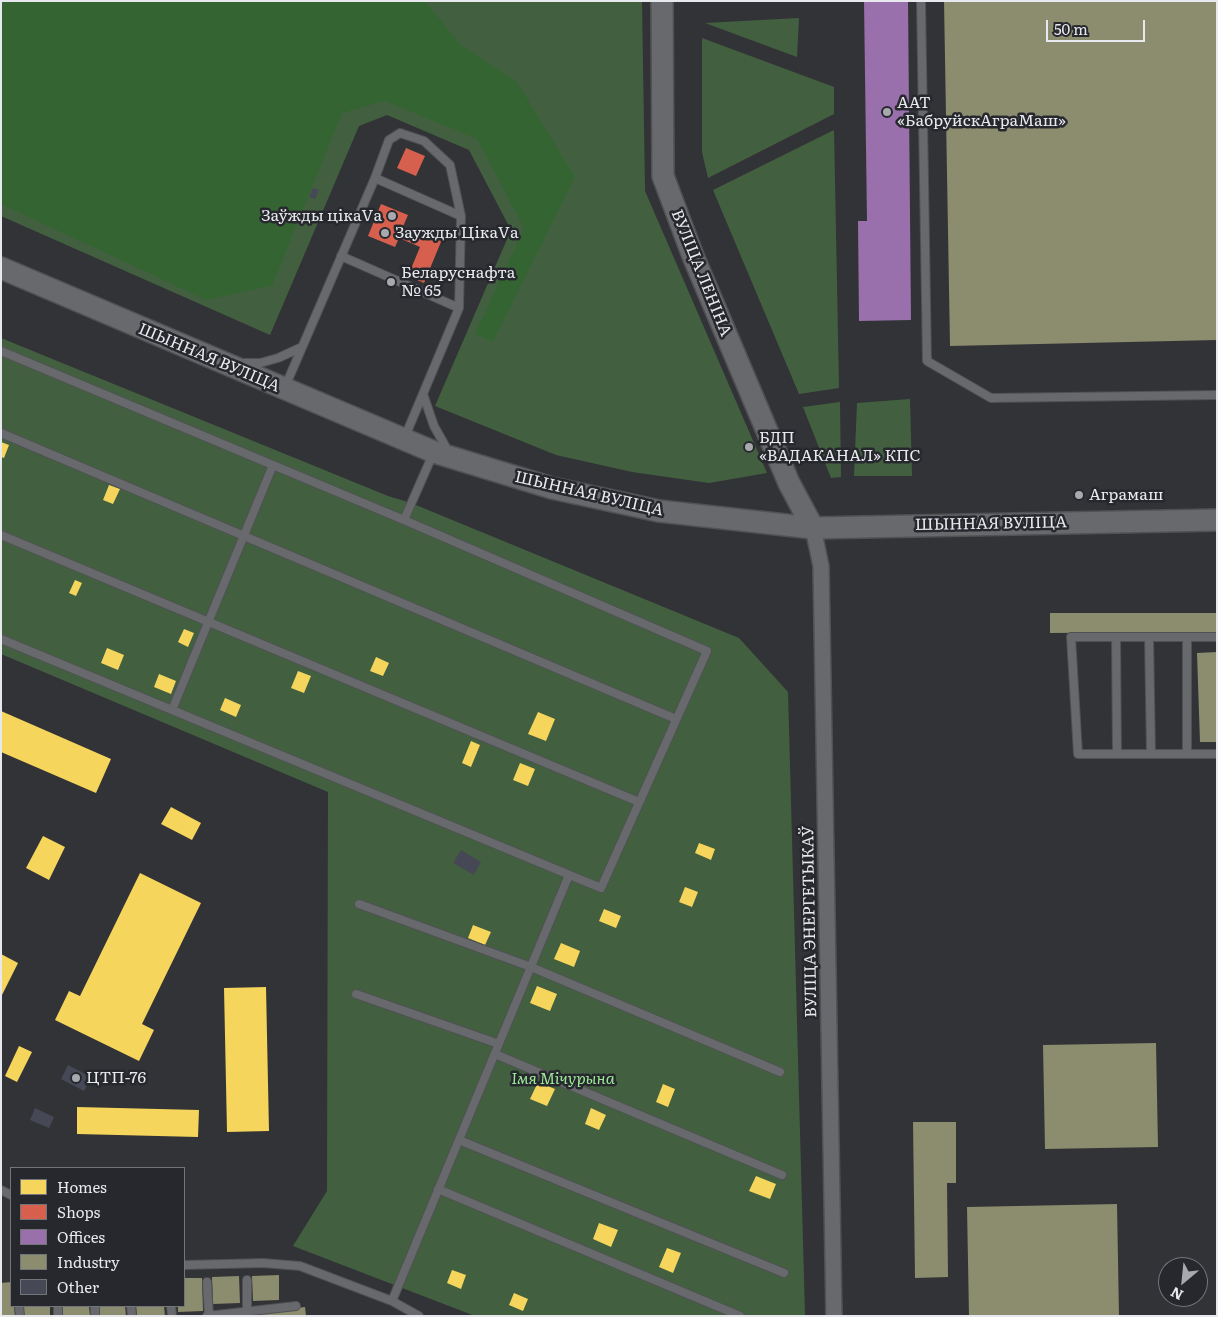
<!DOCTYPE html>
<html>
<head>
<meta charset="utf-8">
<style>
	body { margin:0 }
	#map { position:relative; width:1218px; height:1317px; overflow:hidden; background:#323336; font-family:Literata,serif }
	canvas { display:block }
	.frame { position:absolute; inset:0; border:2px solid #e8e9ee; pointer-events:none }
	.legend { position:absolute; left:10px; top:1167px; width:175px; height:140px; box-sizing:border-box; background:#26282e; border:1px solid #74757b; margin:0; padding:6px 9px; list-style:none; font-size:15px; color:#e8e9ee }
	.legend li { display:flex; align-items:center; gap:10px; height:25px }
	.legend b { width:25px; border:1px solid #74757b }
	.north { position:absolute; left:1158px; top:1257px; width:50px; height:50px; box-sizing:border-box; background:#26282e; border:1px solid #74757b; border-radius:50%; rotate:208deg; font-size:14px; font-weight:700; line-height:20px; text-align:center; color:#e8e9ee }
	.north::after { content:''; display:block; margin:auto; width:18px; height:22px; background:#a8a9ae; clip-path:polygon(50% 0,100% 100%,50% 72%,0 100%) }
	.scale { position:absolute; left:1046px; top:20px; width:99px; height:22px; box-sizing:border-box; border:2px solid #e8e9ee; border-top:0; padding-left:6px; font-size:15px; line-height:18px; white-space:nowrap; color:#e8e9ee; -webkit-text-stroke:4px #26282e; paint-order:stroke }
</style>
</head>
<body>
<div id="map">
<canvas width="1218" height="1317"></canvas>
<div class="frame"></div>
<ul class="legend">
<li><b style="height:14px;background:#f6d55c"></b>Homes</li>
<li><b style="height:14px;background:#d6604d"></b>Shops</li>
<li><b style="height:14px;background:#9970ab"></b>Offices</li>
<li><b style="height:14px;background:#8c8c6e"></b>Industry</li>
<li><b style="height:14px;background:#464856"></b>Other</li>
</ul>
<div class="north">N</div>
<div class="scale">50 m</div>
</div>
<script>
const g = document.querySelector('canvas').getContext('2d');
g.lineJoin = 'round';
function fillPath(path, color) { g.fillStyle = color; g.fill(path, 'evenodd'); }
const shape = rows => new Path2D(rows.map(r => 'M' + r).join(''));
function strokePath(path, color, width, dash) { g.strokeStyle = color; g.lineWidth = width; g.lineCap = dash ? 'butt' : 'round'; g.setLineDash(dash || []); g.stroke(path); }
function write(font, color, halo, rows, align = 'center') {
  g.font = font + ' Literata,serif'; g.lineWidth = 5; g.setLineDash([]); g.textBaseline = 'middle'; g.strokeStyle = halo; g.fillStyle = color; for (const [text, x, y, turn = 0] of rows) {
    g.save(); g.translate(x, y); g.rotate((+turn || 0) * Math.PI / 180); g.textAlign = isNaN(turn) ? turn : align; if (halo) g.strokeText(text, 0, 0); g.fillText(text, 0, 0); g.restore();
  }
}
fillPath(shape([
	[1,1,642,1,645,191,767,473,709,483,632,472,556,455,435,406,511,230,469,150,387,115,359,126,270,335,1,216],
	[799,18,797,57,705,23],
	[702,38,834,87,834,114,708,178,702,152],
	[834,130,839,388,799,394,713,190],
	[1,338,388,496,411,503,739,638,788,692,805,1316,475,1316,293,1246,327,1191,328,792,1,654],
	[910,399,912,476,854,476,857,403],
	[840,402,841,477,831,478,803,407]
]), '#426040');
fillPath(shape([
	[1,1,425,1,461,45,517,82,575,177,493,342,475,334,524,228,477,139,385,101,342,113,272,286,206,300,1,204]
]), '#356433');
fillPath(shape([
	[1,442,9,445,4,458,1,457],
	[109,485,120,489,113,504,103,500],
	[75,580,82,583,76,596,69,593],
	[184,629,194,633,188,647,178,642],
	[107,648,124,655,118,670,101,663],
	[376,657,389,663,383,676,370,671],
	[298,671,311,676,304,693,291,688],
	[159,674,176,681,171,694,154,687],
	[225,698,241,705,236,717,220,710],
	[1,711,111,759,96,793,1,752],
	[538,712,555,719,546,741,528,734],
	[471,741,480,745,471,767,462,763],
	[520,763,535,769,528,786,513,780],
	[171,807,201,823,192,840,161,824],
	[43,836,65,847,49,880,26,868],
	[699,843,715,849,711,860,695,853],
	[140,873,201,903,142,1024,154,1030,139,1061,55,1020,69,991,80,996],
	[685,887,698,892,692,907,679,902],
	[604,909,621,916,616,928,599,921],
	[473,925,491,932,485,945,468,938],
	[561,943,580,951,574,967,554,959],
	[1,954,18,963,1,997],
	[537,986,557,994,550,1011,530,1003],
	[266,987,269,1131,227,1132,224,988],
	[19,1046,32,1052,17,1082,5,1076],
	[538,1082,555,1089,547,1106,530,1099],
	[663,1084,675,1089,668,1107,656,1102],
	[77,1107,199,1110,198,1137,77,1134],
	[591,1108,606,1115,599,1130,585,1124],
	[756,1176,776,1184,770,1199,749,1191],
	[599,1223,618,1230,611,1247,593,1239],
	[667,1248,681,1253,673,1273,659,1267],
	[452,1270,466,1275,461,1289,447,1283],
	[514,1293,528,1299,523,1311,509,1305]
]), '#f6d55c');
fillPath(shape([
	[406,148,425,156,416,176,397,168],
	[381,204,408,215,402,229,422,238,426,230,443,237,424,283,408,276,420,247,399,238,395,247,368,236]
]), '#d6604d');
fillPath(shape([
	[864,1,908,1,911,320,859,321,858,221,867,221]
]), '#9970ab');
fillPath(shape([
	[944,1,1217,1,1217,340,950,346],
	'744 448a5 5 0 1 1 10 0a5 5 0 1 1-10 0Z',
	[1050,613,1217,613,1217,632,1050,633],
	[1217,652,1217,742,1200,742,1197,653],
	[1156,1043,1158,1147,1045,1149,1043,1045],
	[913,1122,956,1122,956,1183,947,1183,948,1277,915,1278],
	[1117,1204,1119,1316,969,1316,967,1207],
	[279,1275,279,1300,253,1301,252,1276],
	[239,1276,240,1303,213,1304,212,1277],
	[184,1278,202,1278,203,1311,178,1312,178,1306,184,1306],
	[11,1282,11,1306,14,1306,15,1316,1,1316,1,1283],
	[23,1306,50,1306,50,1316,24,1316],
	[61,1306,89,1306,90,1316,62,1316],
	[98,1306,125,1306,126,1316,99,1316],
	[136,1306,164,1306,165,1316,137,1316],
	[305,1307,306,1316,241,1316,241,1314]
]), '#8c8c6e');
fillPath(shape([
	[313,188,319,190,315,199,309,197],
	[461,850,481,862,474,875,453,863],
	[68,1065,91,1077,84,1091,61,1079],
	[35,1108,54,1117,49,1128,30,1120]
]), '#464856');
const service = shape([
	[921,1,927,361,991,398,1217,395],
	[375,178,389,140,400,133,424,141,450,165,461,216],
	[341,256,459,308],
	[1,351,404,520,707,651,601,888,1,639],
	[243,363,260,363,278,358,302,347],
	[285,387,375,178,461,216,459,308,404,439],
	[423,394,434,426,448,451],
	[1,433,676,719],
	[404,520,433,454],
	[1,535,639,802],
	[1116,637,1187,637],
	[1149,637,1151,754],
	[1217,637,1187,637,1187,754,1217,754],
	[172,710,273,465],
	[1117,754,1078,754,1071,637,1116,637,1117,754,1187,754],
	[359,904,531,967,780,1072],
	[356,994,499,1044],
	[495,1054,782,1175],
	[459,1140,784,1273],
	[438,1189,740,1316],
	[1,1190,11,1195],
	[184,1265,263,1263,300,1266,392,1301,419,1316],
	[207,1282,209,1316],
	[392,1301,569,875],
	[19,1306,20,1316],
	[58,1306,58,1316],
	[95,1306,95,1316],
	[131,1306,132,1316],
	[171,1306,172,1316],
	[247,1312,247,1280],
	[207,1316,296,1306]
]);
const minor = shape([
	[813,528,821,566,834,1316]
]);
const secondary = shape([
	[662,1,663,176,693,256,789,483,813,528],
	[1,268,434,452,552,488,659,511,813,528,1217,520]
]);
strokePath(service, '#505154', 10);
strokePath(minor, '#505154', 18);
strokePath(secondary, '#505154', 24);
strokePath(service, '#68696c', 8);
strokePath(minor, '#68696c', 15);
strokePath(secondary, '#68696c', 21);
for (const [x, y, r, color] of [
	[887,112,5,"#a8a9ae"],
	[392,216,5,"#a8a9ae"],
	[385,233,5,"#a8a9ae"],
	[391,282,5,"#a8a9ae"],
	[749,447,5,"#a8a9ae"],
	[1079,495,5,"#a8a9ae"],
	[76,1078,5,"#a8a9ae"]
]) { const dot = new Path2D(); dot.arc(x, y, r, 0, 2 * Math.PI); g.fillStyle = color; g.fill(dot); strokePath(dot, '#26282e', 2); }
write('16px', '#e8e9ee', '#26282e', [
	["ААТ",897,103],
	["«БабруйскАграМаш»",897,121],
	["Заўжды цікаVа",382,216,"right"],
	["Заужды ЦікаVа",395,233],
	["Беларуснафта",401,273],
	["№ 65",401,291],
	["БДП",759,438],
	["«ВАДАКАНАЛ» КПС",759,456],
	["Аграмаш",1089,495],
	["ЦТП-76",86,1078]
], 'left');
write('16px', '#e8e9ee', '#26282e', [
	["ВУЛІЦА ЛЕНІНА",701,273,68],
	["ШЫННАЯ ВУЛІЦА",209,358,23],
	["ШЫННАЯ ВУЛІЦА",589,494,13],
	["ШЫННАЯ ВУЛІЦА",991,524,-1],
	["ВУЛІЦА ЭНЕРГЕТЫКАЎ",810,922,-91]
]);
write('italic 16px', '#9cea97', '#26282e', [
	["Імя Мічурына",563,1079]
]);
</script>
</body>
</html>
